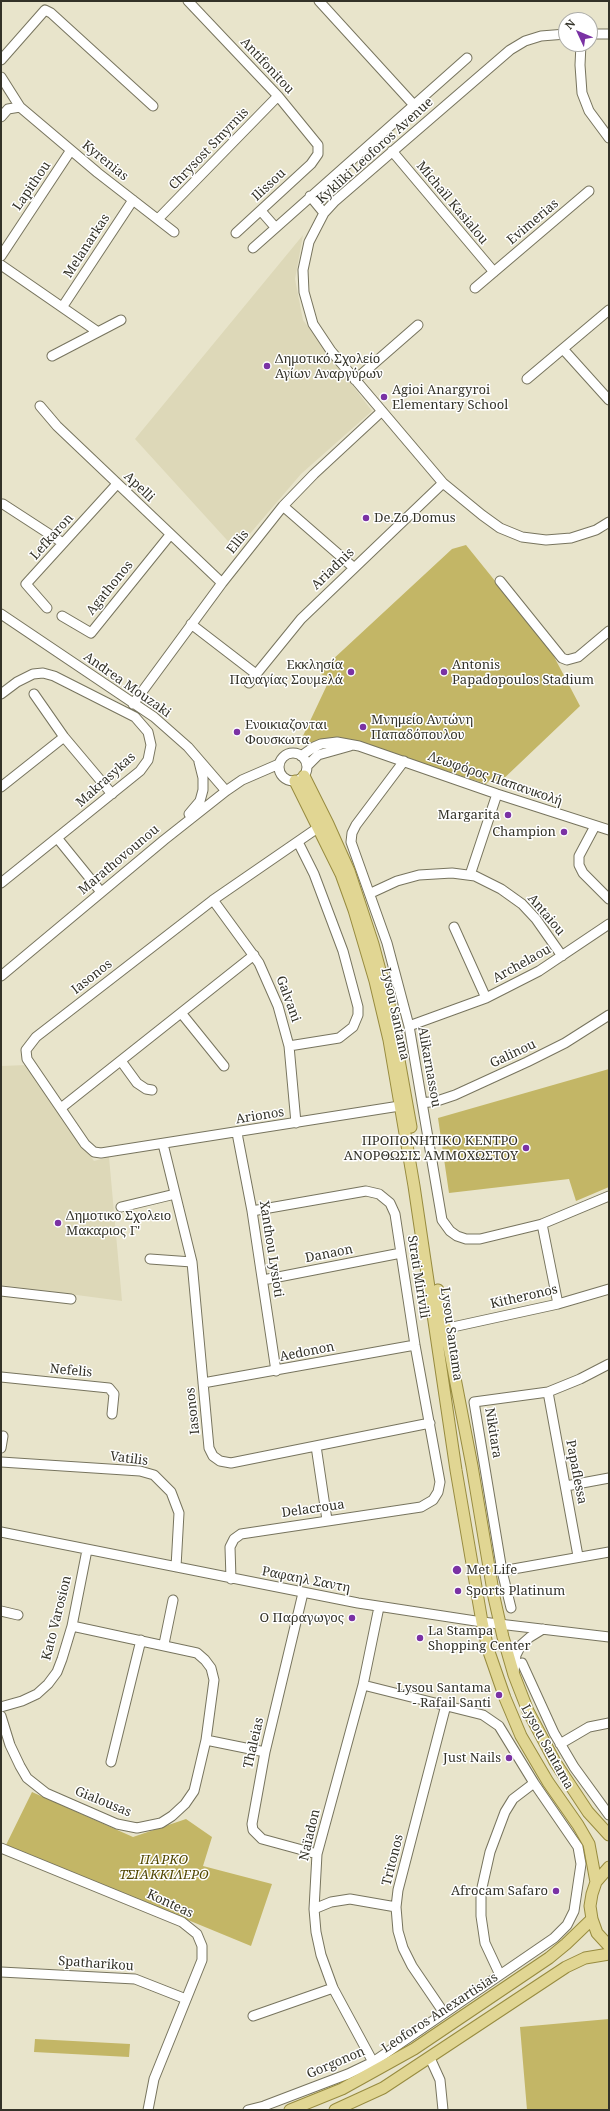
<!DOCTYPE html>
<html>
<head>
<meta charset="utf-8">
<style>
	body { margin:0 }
	#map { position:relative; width:610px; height:2111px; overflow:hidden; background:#e8e4cb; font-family:"Noto Serif",serif }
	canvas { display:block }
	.frame { position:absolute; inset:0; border:2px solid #333228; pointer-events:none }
	.north { position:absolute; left:558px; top:12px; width:40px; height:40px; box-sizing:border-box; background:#fff; border:1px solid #adada9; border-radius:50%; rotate:314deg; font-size:11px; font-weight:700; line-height:16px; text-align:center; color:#333228 }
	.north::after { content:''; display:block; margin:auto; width:14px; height:18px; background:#7a32a4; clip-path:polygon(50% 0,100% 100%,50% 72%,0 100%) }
</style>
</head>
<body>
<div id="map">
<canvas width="610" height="2111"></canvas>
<div class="frame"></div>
<div class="north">N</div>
</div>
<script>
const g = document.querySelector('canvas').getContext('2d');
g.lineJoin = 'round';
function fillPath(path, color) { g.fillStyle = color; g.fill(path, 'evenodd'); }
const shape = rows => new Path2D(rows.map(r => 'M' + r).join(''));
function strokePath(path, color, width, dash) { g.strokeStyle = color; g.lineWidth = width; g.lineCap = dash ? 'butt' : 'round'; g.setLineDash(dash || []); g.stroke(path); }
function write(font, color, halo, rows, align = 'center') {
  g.font = font + ' "Noto Serif",serif'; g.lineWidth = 3; g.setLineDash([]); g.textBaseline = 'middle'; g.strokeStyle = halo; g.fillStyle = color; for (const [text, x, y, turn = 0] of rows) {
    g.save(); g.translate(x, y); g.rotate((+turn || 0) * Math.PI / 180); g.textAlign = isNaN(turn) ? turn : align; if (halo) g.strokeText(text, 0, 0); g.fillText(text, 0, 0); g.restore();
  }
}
fillPath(shape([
	[303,235,295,279,303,320,372,411,301,474,236,550,135,439],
	[27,1065,94,1161,109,1157,122,1301,1,1285,1,1066]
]), '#ddd8b8');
fillPath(shape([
	[466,545,550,649,580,706,498,784,489,781,486,784,358,742,305,742,307,737,302,738,327,685,323,681,325,676,321,674,330,662,452,549],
	[609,1069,609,1187,576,1201,569,1179,449,1193,438,1118],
	[32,1792,133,1837,186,1819,212,1837,203,1866,272,1884,251,1946,6,1845],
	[609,2019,609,2110,527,2110,520,2027],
	[35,2039,130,2044,129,2057,34,2052]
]), '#c3b666');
const minor = shape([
	[188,1,278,96,318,145,318,154,311,164,236,233],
	[319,1,413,104],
	[566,34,541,36,525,41,510,50,335,201,324,213,309,242,303,270,304,292,313,324,331,351,443,483,482,515,500,528,522,537,546,540,571,538,596,530,609,522],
	[590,34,609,34],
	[581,44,580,65,582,93,589,111,609,138],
	[1,60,45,10,51,13,153,106],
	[1,77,20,107],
	[1,117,8,109,20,107,98,173,174,232],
	[392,151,494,272],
	[310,196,324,213],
	[261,211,275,227],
	[158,219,278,96],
	[253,248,467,58],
	[1,256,71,150],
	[1,265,98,332],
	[475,288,589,191],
	[63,306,133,200],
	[563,349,609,400],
	[52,356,121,320],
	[527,379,609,310],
	[355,380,418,325],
	[40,406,57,426,222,583],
	[3,504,63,543],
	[283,506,353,567],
	[500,581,562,658,567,660,578,657,609,631],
	[47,608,26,584,117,484],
	[1,614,154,717,188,747,226,791],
	[62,616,91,633,170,535],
	[191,624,256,674],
	[249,683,301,619,443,483],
	[1,694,17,682,33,674,43,673,54,676,135,717,148,732,151,745,148,760,140,771,1,883],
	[34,694,64,737,112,794],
	[133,704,222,583,283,506,314,474,382,411],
	'279 767a14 14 0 1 1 28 0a14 14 0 1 1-28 0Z',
	[301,756,314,747,321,744,337,742,359,746,497,794,609,830],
	[404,761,356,825,352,833,351,842,387,943,409,1026,442,1220,450,1231,457,1236,466,1239,480,1239,542,1224,609,1196],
	[307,766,318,755,350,746],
	[1,787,64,737],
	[189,814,200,801,203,790,203,778,199,762],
	[595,826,579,856,579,865,583,873,609,899],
	[319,827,213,900,36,1037,26,1050,27,1059,85,1144,94,1152,101,1153,406,1105],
	[58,839,101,892],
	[470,875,497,794],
	[371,893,397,881,419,875,452,873,475,876,501,889,522,904,536,919,562,956],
	[213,900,259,963,278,1006,289,1046,296,1123],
	[454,927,486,998],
	[1,976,164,840,226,791,242,780,279,764],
	[182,1014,224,1066],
	[409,1026,486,998,539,971,609,924],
	[289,1046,339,1038,353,1027,358,1015,358,1007,343,951,314,874,298,842],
	[121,1061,137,1083,146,1089,152,1090],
	[422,1103,437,1101,455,1095,527,1062,565,1043,609,1015],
	[61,1108,254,955],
	[237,1133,252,1211,276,1371],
	[163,1144,192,1262,209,1448,213,1456,220,1461,231,1463,430,1423],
	[121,1207,175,1194],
	[542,1224,558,1304],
	[150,1259,192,1262],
	[263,1280,401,1253],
	[1,1291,71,1299],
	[439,1330,558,1304,609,1289],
	[1,1377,109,1388,114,1394,112,1414],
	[203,1383,415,1345],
	[548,1392,578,1556],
	[316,1446,327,1520],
	[1,1448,3,1436],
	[1,1462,140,1471,154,1475,171,1492,179,1513,176,1567],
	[566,1486,609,1478],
	[1,1532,358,1603,482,1622,609,1637],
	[502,1571,609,1552],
	[231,1579,230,1547,234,1539,241,1534,421,1507,433,1500,438,1492,440,1482,415,1345,395,1214,390,1203,379,1194,366,1191,252,1211],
	[303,1593,265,1752,252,1824,253,1830,262,1839,317,1854],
	[511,1608,502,1571,474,1402,548,1392,580,1379,609,1364],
	[1,1611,18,1615],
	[164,1644,173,1600],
	[522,1663,554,1733,574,1767,609,1815],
	[514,1671,516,1655,521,1645,530,1637,543,1629],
	[1,1707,22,1701,37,1694,48,1684,57,1672,62,1659,72,1626,87,1550],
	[1,1716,10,1745,20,1766,27,1778,46,1793,117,1824,137,1828,161,1823,172,1816,185,1804,194,1791,206,1740,214,1680,211,1668,205,1660,197,1653,72,1626],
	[206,1740,265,1752],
	[560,1744,589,1727,609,1723],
	[111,1762,141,1640],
	[1,1848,182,1922,197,1934,202,1946,202,1960,154,2079,148,2110],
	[314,1909,331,1902,350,1899,396,1907],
	[1,1972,135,1979,186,1999],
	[500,1975,485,1943,481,1916,481,1892,490,1852,505,1812,513,1799,534,1783],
	[444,2013,412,1966,403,1948,398,1931,396,1907,398,1890,446,1705],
	[253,2016,333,1988],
	[430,2058,440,2080,443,2110],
	[373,2062,333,1988,321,1955,316,1932,314,1909,317,1854,363,1685,379,1607],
	[248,2110,264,2106,348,2074,373,2062,554,1938,567,1925,574,1911,581,1864,578,1847,534,1783,499,1726,483,1715,363,1685]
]);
const major = shape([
	[304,776,328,824,349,871,373,944,389,1004,411,1127],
	[295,781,341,874,354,910,375,981,389,1040,414,1186,456,1470,482,1622,488,1649,505,1698,521,1736,548,1782,578,1825,589,1844,596,1882],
	[438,1290,472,1466,494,1597,503,1637,514,1675,528,1711,555,1762,588,1812,609,1835],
	[609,1867,596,1882,592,1894,590,1906,592,1919,597,1933,609,1946],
	[290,2110,342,2089,414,2049,549,1958,566,1944,592,1919],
	[335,2110,383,2088,566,1967,585,1958,609,1954]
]);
strokePath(minor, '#77745e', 11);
strokePath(major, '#978b3f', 13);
strokePath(minor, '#fff', 9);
strokePath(major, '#e1d693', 11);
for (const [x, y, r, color] of [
	[267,366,4,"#7a32a4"],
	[384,397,4,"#7a32a4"],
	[366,518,4,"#7a32a4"],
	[351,672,4,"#7a32a4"],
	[444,672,4,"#7a32a4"],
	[363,727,4,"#7a32a4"],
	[237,732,4,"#7a32a4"],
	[508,815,4,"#7a32a4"],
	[564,832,4,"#7a32a4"],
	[526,1148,4,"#7a32a4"],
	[58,1223,4,"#7a32a4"],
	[457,1570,5,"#7a32a4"],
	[458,1591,4,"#7a32a4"],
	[352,1618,4,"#7a32a4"],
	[420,1638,4,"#7a32a4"],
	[499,1695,4,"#7a32a4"],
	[509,1758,4,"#7a32a4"],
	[556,1891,4,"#7a32a4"]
]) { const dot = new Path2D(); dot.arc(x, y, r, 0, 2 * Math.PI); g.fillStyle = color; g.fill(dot); strokePath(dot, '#fff', 1.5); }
write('13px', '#333228', '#fff', [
	["Antifonitou",267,66,47],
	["Chrysost Smyrnis",209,149,-46],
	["Kykliki Leoforos Avenue",375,151,-42],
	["Kyrenias",105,161,39],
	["Ilissou",269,185,-43],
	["Lapithou",32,186,-56],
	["Michaïl Kasialou",452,203,50],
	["Evimerias",533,222,-40],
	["Melanarkas",87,246,-57],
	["Apelli",139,487,44],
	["Lefkaron",52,537,-48],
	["Ellis",238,542,-51],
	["Ariadnis",333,569,-44],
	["Agathonos",110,588,-51],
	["Andrea Mouzaki",127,685,35],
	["Λεωφόρος Παπανικολή",495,779,19],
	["Makrasykas",106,780,-42],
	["Marathovounou",119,860,-40],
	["Antaiou",546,915,50],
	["Archelaou",522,964,-29],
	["Iasonos",92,977,-38],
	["Galvani",288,999,70],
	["Lysou Santama",395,1014,78],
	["Galinou",513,1054,-25],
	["Alikarnassou",429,1067,80],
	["Arionos",260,1116,-9],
	["Xanthou Lysioti",271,1249,81],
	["Danaon",329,1254,-11],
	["Strati Mirivili",418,1277,81],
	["Kitheronos",524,1297,-13],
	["Lysou Santama",451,1334,82],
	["Aedonon",307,1352,-11],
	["Nefelis",71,1371,5],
	["Iasonos",193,1411,-96],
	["Nikitara",493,1433,81],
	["Vatilis",129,1459,7],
	["Papaflessa",576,1472,79],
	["Delacroua",313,1509,-8],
	["Ραφαηλ Σαντη",306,1580,11],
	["Kato Varosion",57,1618,-76],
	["Thaleias",254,1743,-77],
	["Lysou Santama",547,1747,61],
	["Gialousas",103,1802,22],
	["Naïadon",310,1835,-77],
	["Tritonos",393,1860,-76],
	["Konteas",170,1904,25],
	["Spatharikou",96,1964,4],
	["Leoforos Anexartisias",440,2013,-33],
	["Gorgonon",336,2063,-23]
]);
write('13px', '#333228', '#fff', [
	["Δημοτικό Σχολείο",275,359],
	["Αγίων Αναργύρων",275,374],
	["Agioi Anargyroi",392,390],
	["Elementary School",392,405],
	["De.Zo Domus",374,518],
	["Εκκλησία",343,665,"right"],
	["Παναγίας Σουμελά",343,680,"right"],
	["Antonis",452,665],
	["Papadopoulos Stadium",452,680],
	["Μνημείο Αντώνη",371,720],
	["Παπαδόπουλου",371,735],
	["Ενοικιαζονται",245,725],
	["Φουσκωτα",245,740],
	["Margarita",500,815,"right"],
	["Champion",556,832,"right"],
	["ΠΡΟΠΟΝΗΤΙΚΟ ΚΕΝΤΡΟ",518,1141,"right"],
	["ΑΝΟΡΘΩΣΙΣ ΑΜΜΟΧΩΣΤΟΥ",518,1156,"right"],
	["Δημοτικο Σχολειο",66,1216],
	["Μακαριος Γ'",66,1231],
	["Met Life",466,1570],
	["Sports Platinum",466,1591],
	["Ο Παραγωγος",344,1618,"right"],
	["La Stampa",428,1631],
	["Shopping Center",428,1646],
	["Lysou Santama",491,1688,"right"],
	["- Rafail Santi",491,1703,"right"],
	["Just Nails",501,1758,"right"],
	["Afrocam Safaro",548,1891,"right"]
], 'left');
write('italic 13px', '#4f4500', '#fff', [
	["ΠΑΡΚΟ",164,1860],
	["ΤΣΙΑΚΚΙΛΕΡΟ",164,1875]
]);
</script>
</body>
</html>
